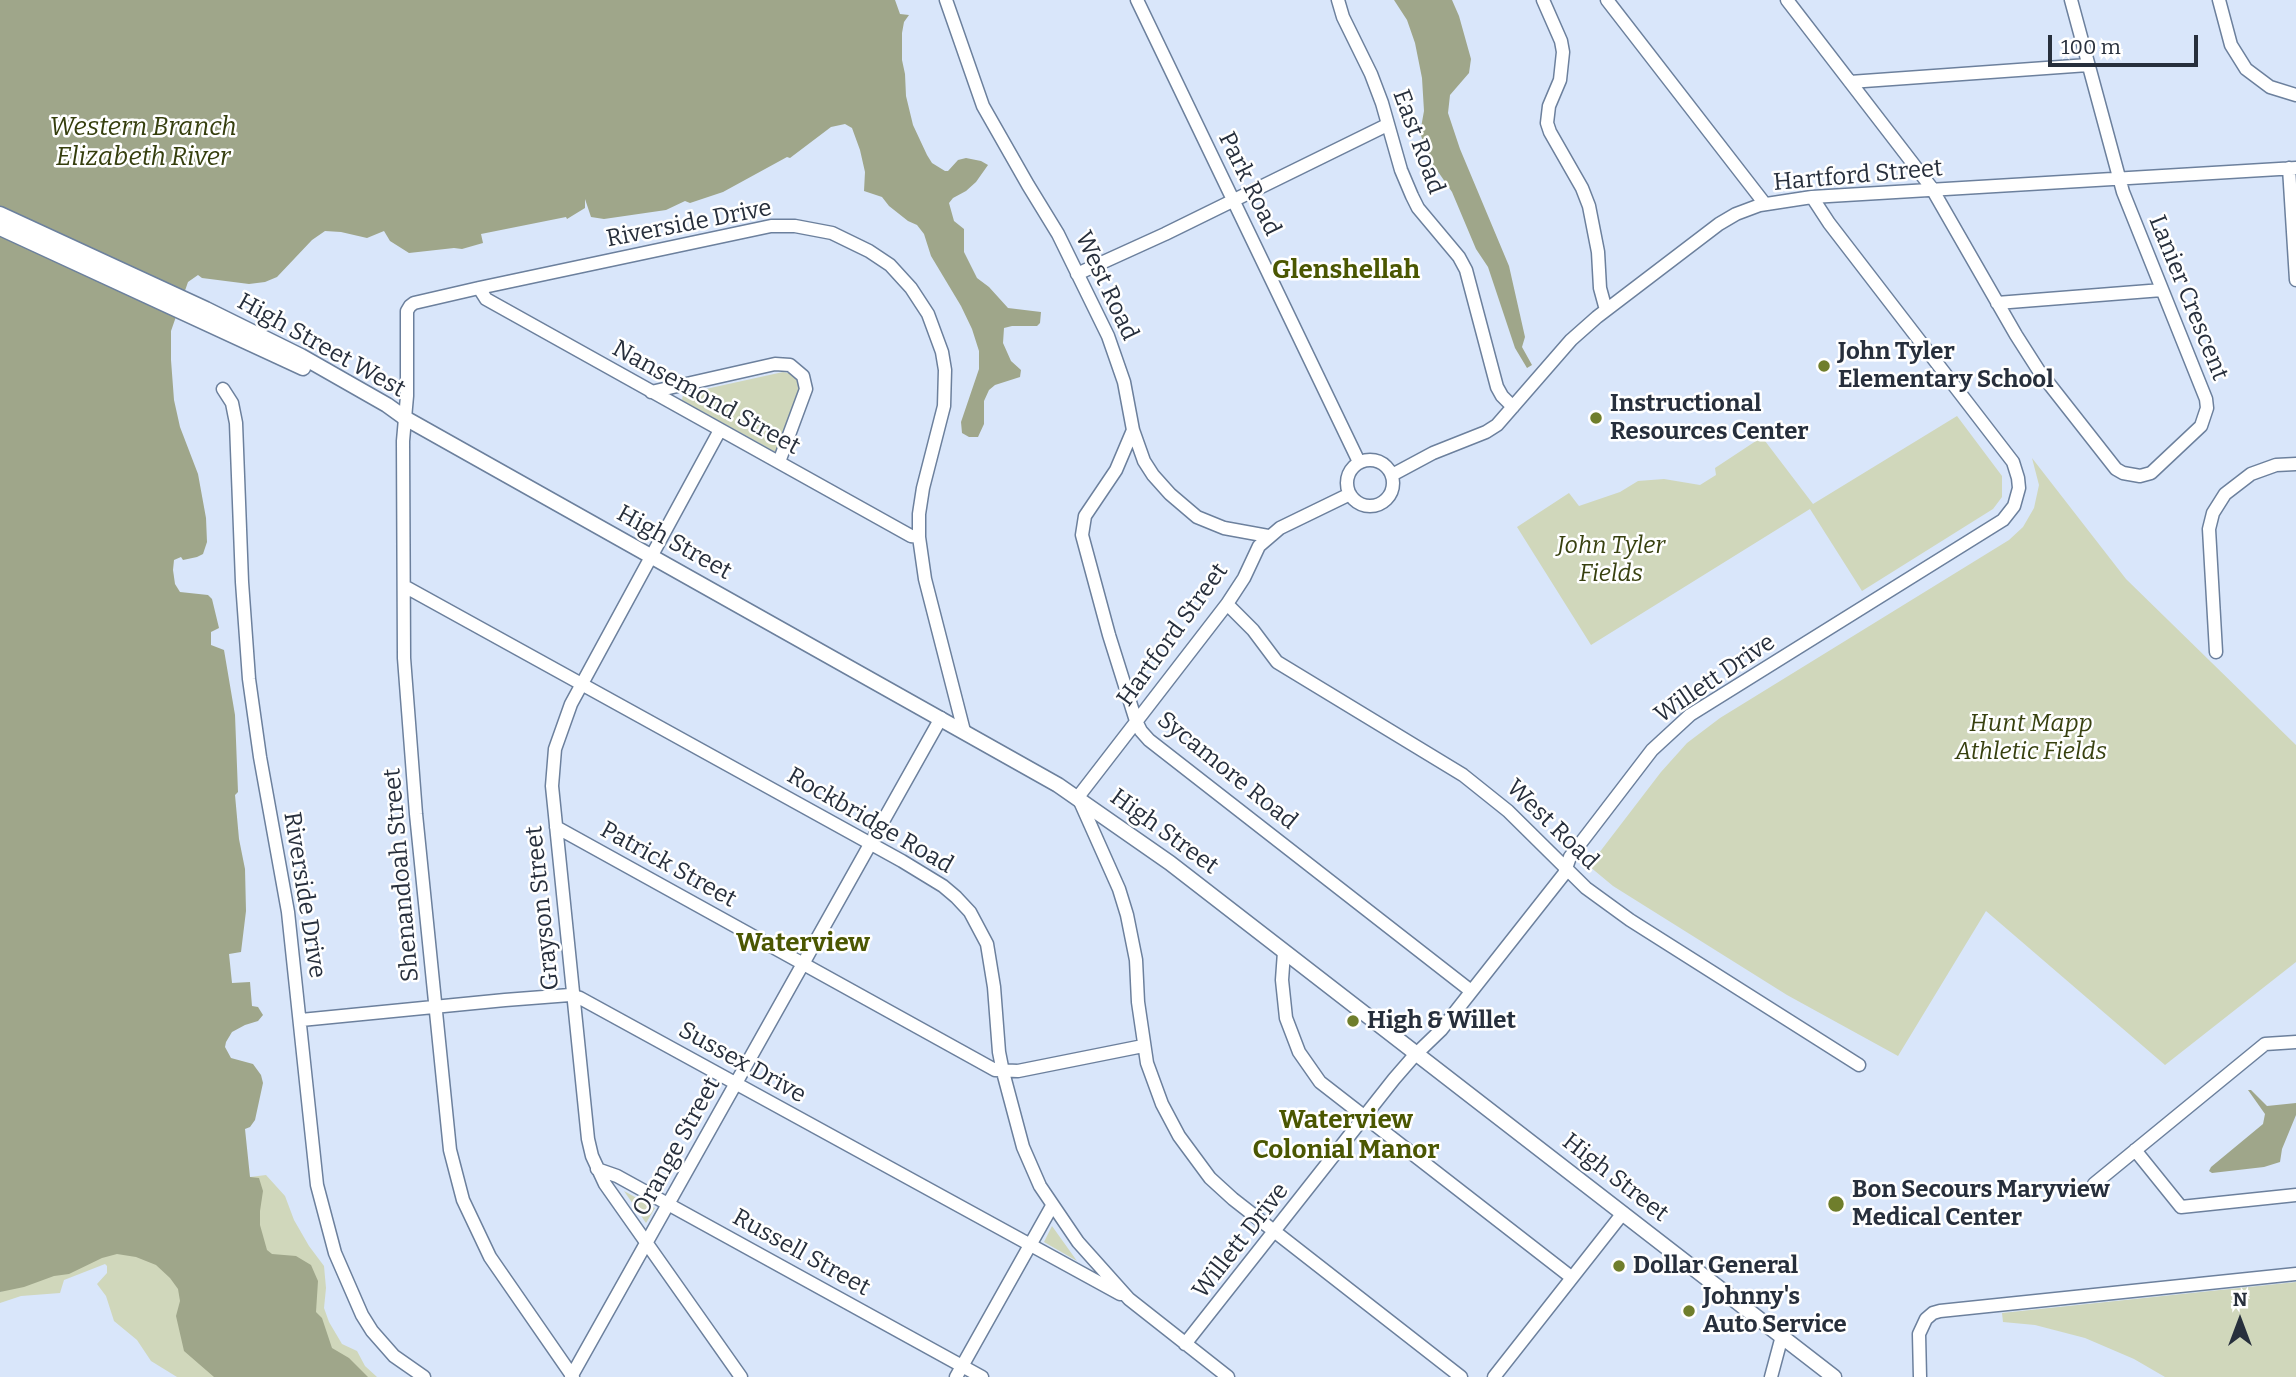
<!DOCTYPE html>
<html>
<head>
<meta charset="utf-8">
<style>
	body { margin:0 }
	#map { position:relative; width:2296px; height:1377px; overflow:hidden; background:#d9e6fa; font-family:Bitter,serif }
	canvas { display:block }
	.north { position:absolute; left:2205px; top:1286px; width:70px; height:70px; -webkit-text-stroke:5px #fff; paint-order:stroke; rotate:0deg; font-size:19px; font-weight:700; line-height:28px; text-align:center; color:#272f3c }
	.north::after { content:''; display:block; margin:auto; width:24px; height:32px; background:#272f3c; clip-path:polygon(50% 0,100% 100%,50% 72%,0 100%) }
	.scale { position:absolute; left:2048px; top:35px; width:150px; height:32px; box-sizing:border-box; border:4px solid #272f3c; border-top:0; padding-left:9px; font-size:21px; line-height:24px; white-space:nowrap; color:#272f3c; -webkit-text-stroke:5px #fff; paint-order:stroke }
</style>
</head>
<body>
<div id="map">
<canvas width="2296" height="1377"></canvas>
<div class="north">N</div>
<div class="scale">100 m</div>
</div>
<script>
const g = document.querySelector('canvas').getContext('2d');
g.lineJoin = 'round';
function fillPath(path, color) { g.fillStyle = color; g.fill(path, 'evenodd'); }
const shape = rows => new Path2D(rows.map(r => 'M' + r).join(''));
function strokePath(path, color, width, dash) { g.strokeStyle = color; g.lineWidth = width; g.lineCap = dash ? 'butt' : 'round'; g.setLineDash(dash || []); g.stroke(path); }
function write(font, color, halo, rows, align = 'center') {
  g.font = font + ' Bitter,serif'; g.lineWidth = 5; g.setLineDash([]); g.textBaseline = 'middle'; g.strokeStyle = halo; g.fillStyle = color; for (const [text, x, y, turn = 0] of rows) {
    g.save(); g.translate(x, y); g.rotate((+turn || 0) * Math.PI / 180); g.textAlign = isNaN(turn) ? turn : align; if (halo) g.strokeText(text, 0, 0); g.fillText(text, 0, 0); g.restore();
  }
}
fillPath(shape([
	[783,372,793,374,799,381,801,391,777,453,682,400,683,394],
	[1957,416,2002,476,2002,497,1993,509,1862,591,1810,509,1591,645,1517,527,1569,493,1579,506,1620,492,1638,481,1664,479,1700,485,1716,475,1715,468,1762,437,1813,504],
	[2032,458,2126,579,2296,745,2296,962,2165,1065,1986,911,1898,1056,1787,995,1613,886,1589,866,1661,772,1687,743,1720,718,2009,540,2023,527,2034,508,2039,485],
	[266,1175,285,1196,294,1220,309,1246,324,1266,326,1288,324,1308,329,1322,342,1344,357,1351,365,1366,377,1377,283,1377,250,1177],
	[624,1191,655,1208,646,1223],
	[1052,1226,1077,1261,1044,1242],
	[157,1248,238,1377,177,1377,151,1361,137,1340,114,1321,106,1296,97,1284,107,1273,107,1266,105,1264,64,1280,60,1293,21,1296,0,1303,0,1292,94,1250],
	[2296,1282,2296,1377,2165,1377,2134,1359,2085,1338,2035,1325,2003,1322,2002,1313]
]), '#d0d7bb');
fillPath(shape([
	[0,0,895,0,900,14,909,15,904,22,902,33,902,60,905,74,906,96,913,125,927,155,932,163,945,171,948,171,958,160,966,158,981,161,988,165,976,182,966,191,953,198,949,203,954,221,964,229,964,252,977,278,989,287,1008,308,1041,312,1040,323,1037,326,1012,326,1004,328,1003,343,1011,361,1021,370,1020,377,995,385,989,390,984,401,984,424,978,437,969,437,962,433,961,422,979,369,979,351,972,329,961,306,931,256,924,234,917,225,908,221,889,206,882,197,864,191,865,172,860,150,852,128,845,124,831,127,790,158,787,157,723,192,690,203,685,201,666,210,604,219,591,217,585,199,585,208,567,219,566,217,481,234,483,243,462,249,454,248,409,253,390,241,384,231,367,238,341,232,325,231,312,240,277,277,265,282,249,284,202,278,198,275,188,282,171,331,171,360,174,400,180,427,198,474,206,518,207,542,203,554,197,557,183,560,181,557,174,560,173,570,175,584,180,592,208,595,212,599,219,628,211,632,211,645,224,650,235,715,238,792,235,795,239,839,245,869,246,911,241,952,229,954,232,983,250,982,252,1006,258,1007,263,1015,258,1021,245,1025,232,1032,226,1042,225,1047,231,1058,253,1064,261,1075,263,1083,255,1120,250,1127,245,1129,250,1177,259,1178,263,1191,260,1211,260,1225,267,1250,272,1254,296,1256,311,1265,318,1281,316,1312,322,1318,332,1348,349,1358,368,1377,214,1377,184,1351,176,1316,180,1301,178,1289,170,1278,156,1265,136,1257,117,1254,102,1258,69,1274,54,1276,24,1287,0,1292],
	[1394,0,1452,0,1459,16,1471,59,1469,73,1450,95,1448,113,1460,149,1509,266,1525,337,1522,347,1532,365,1527,368,1515,348,1488,267,1476,249,1452,192,1430,160,1420,133,1424,111,1422,78,1415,43,1407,20],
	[2248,1090,2251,1090,2267,1106,2296,1103,2296,1115,2282,1149,2280,1162,2264,1167,2212,1173,2209,1171,2211,1167,2263,1124,2265,1114]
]), '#9fa68a');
const minor = shape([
	[946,0,983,106,1028,185,1058,234,1108,336,1124,382,1133,430,1144,461,1153,475,1170,494,1197,517,1224,528,1268,536],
	[1137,0,1359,462],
	[1338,0,1343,17,1371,74,1382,103,1401,170,1412,196,1418,208,1459,257,1466,270,1497,387,1502,396,1513,407],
	[1543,0,1561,41,1563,52,1560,80,1549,106,1547,123,1550,132,1582,188,1589,206,1598,252,1600,288,1606,310],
	[1607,0,1765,204],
	[1787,0,1931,187,2016,335,2039,371,2116,469,2123,473,2140,476,2151,473,2201,426,2207,408,2206,399,2123,192,2071,0],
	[2219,0,2231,45,2246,69,2270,87,2296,95],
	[1850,82,2088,65],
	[2289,168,2296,280],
	[1077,274,1165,234,1387,125],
	[479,288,486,299,911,536,919,537],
	[1997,303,2162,290],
	[223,389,232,403,236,423,242,582,249,679,260,757,288,912,317,1185,335,1253,362,1315,372,1331,394,1356,424,1377],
	[651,392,775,364,790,365,803,376,806,389,779,462],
	[720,430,571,704,555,749,552,786,588,1139,592,1156,605,1184,741,1377],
	[1133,430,1116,470,1085,516,1082,535,1109,635,1136,721,1141,731,1149,740,1471,991],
	'1347 483a23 23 0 1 1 46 0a23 23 0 1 1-46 0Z',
	[1392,475,1433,453,1486,432,1497,425,1571,340,1597,317,1719,224,1736,214,1760,205,1812,197,2296,168],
	[1350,494,1280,528,1259,546,1244,578,1227,604,1078,797,1119,889,1127,915,1136,960,1138,1002,1147,1063,1162,1104,1179,1136,1210,1178,1233,1199,1461,1377],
	[404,586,902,861,943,886,956,897,970,912,987,944,994,987,999,1052,1003,1072,1023,1147,1040,1186,1078,1242,1129,1299,1228,1377],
	[1227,604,1253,630,1277,662,1463,775,1508,811,1586,888,1630,920,1859,1065],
	[2216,652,2209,529,2213,513,2225,494,2251,474,2276,465,2296,464],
	[556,827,995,1070,1018,1071,1143,1046],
	[1284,952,1282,980,1286,1018,1299,1052,1320,1082,1571,1277],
	[301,1020,505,1000,570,995,580,998,1120,1294],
	[2135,1150,2181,1207,2296,1195],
	[597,1169,617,1176,982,1377],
	[2094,1184,2265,1044,2296,1042],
	[1185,1344,1394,1079,1414,1056,1441,1030,1564,874,1570,857,1652,750,1690,715,2003,520,2014,506,2019,488,2018,478,2013,462,1829,223,1812,197],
	[571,1377,941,718],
	[573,1377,490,1257,463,1200,450,1150,416,814,404,658,403,441,407,396,407,311,410,306,414,303,479,288,771,226,795,226,832,233,869,251,890,265,911,288,928,314,942,352,945,370,944,406,923,488,919,514,919,537,925,579,964,731],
	[956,1377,1052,1206],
	[1494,1377,1623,1213],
	[1771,1377,1782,1336],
	[1920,1377,1919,1334,1926,1319,1933,1313,1940,1311,2296,1274]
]);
const major = shape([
	[0,214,206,309,301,356,387,405,405,418,1058,785,1170,863,1834,1377],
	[0,228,303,368]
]);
strokePath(minor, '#6c809d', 15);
strokePath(major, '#6c809d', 17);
strokePath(minor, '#fff', 12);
strokePath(major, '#fff', 14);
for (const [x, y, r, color] of [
	[1824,366,7,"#6f7e2c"],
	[1596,418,7,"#6f7e2c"],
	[1353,1021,7,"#6f7e2c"],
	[1836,1204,9,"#6f7e2c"],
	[1619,1266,7,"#6f7e2c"],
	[1689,1311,7,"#6f7e2c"]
]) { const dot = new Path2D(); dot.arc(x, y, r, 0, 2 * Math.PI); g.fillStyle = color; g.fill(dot); strokePath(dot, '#fff', 2.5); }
write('24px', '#272f3c', '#fff', [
	["East Road",1418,142,70],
	["Hartford Street",1858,176,-5],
	["Park Road",1249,184,64],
	["Riverside Drive",689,224,-11],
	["West Road",1106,286,65],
	["Lanier Crescent",2188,298,68],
	["High Street West",321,346,29],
	["Nansemond Street",706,398,29],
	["High Street",674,543,29],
	["Hartford Street",1173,635,-54],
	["Willett Drive",1715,679,-34],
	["Sycamore Road",1227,771,39],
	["Rockbridge Road",870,821,30],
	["West Road",1552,825,44],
	["High Street",1164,832,36],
	["Patrick Street",668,865,29],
	["Shenandoah Street",402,875,-95],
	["Riverside Drive",304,895,81],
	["Grayson Street",543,908,-96],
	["Sussex Drive",742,1063,29],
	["Orange Street",677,1147,-61],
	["High Street",1615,1178,38],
	["Willett Drive",1241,1241,-52],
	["Russell Street",801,1253,29]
]);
write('bold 24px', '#272f3c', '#fff', [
	["John Tyler",1838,352],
	["Elementary School",1838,380],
	["Instructional",1610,404],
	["Resources Center",1610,432],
	["High & Willet",1367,1021],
	["Bon Secours Maryview",1852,1190],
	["Medical Center",1852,1218],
	["Dollar General",1633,1266],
	["Johnny's",1703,1297],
	["Auto Service",1703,1325]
], 'left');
write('italic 24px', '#37400f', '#fff', [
	["John Tyler",1611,546],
	["Fields",1611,574],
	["Hunt Mapp",2031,724],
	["Athletic Fields",2031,752]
]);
write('italic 26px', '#353e0d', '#fff', [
	["Western Branch",143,128],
	["Elizabeth River",143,158]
]);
write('bold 26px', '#4b5702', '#fff', [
	["Glenshellah",1346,271],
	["Waterview",803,944],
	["Waterview",1346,1121],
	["Colonial Manor",1346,1151]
]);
</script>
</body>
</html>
